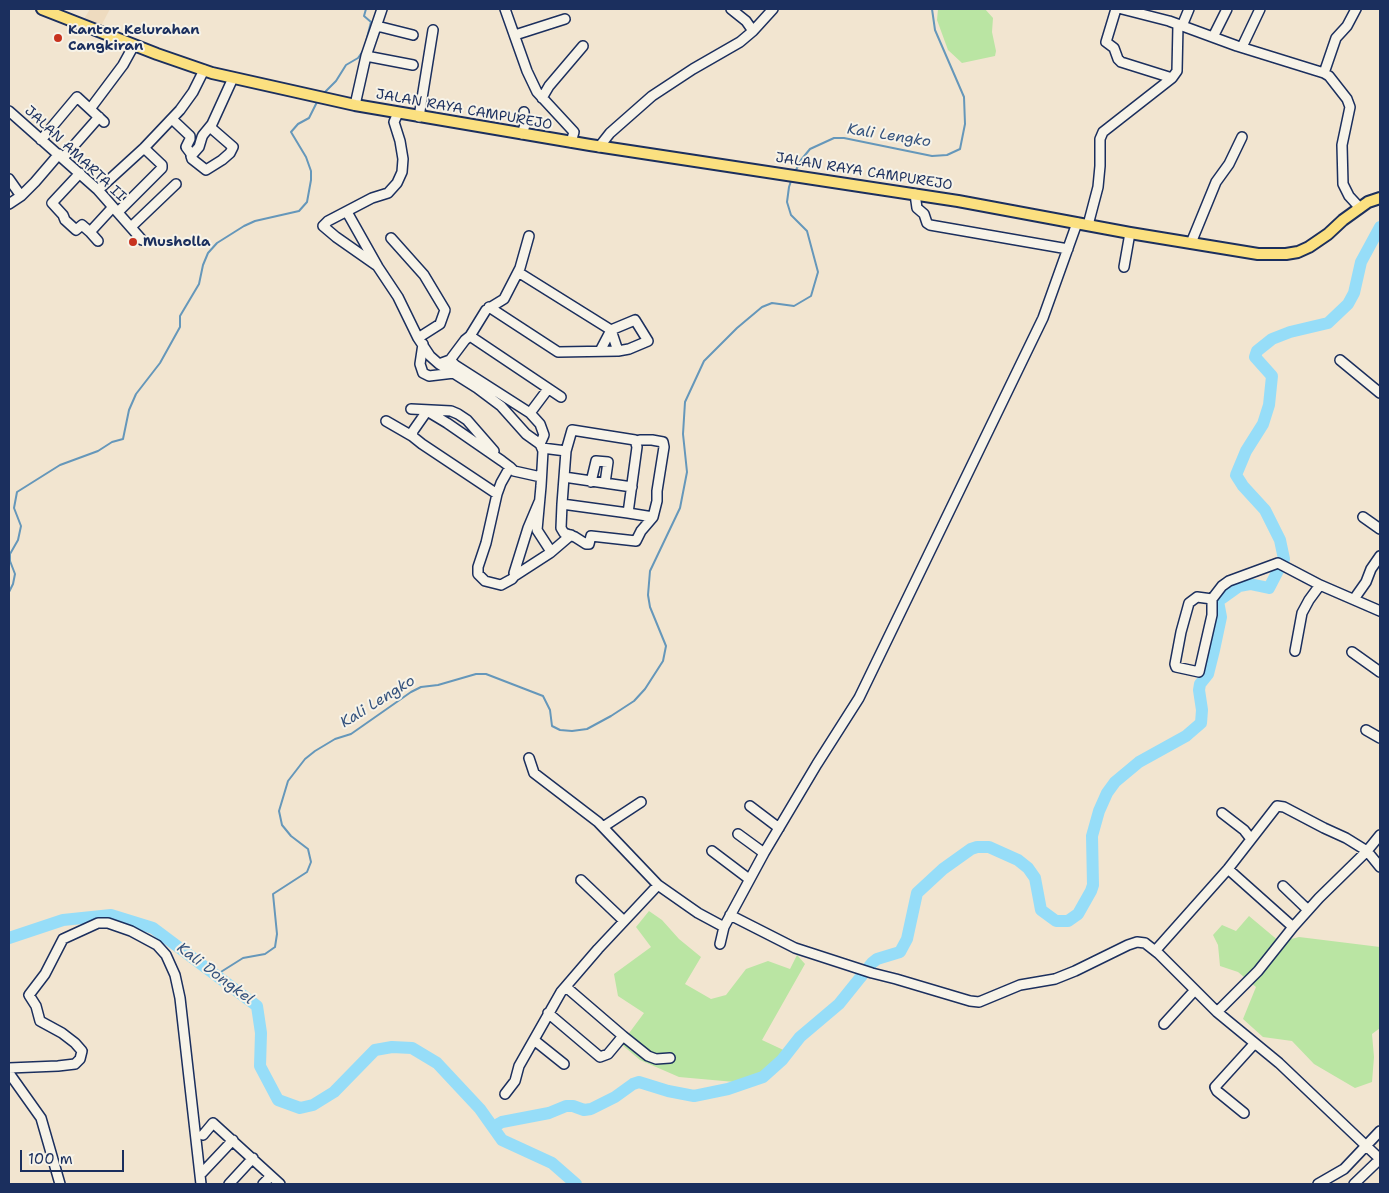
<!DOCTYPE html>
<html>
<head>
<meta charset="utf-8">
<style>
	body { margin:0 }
	#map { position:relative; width:1389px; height:1193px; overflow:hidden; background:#f2e5d0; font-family:"Shantell Sans",sans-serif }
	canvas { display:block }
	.frame { position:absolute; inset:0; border:10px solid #1b2f5e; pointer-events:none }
	.scale { position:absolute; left:20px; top:1150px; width:104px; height:22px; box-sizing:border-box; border:2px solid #1b2f5e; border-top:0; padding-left:6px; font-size:15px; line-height:18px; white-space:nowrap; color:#1b2f5e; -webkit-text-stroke:4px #f7f3e8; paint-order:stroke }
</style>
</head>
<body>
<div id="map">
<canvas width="1389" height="1193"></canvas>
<div class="frame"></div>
<div class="scale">100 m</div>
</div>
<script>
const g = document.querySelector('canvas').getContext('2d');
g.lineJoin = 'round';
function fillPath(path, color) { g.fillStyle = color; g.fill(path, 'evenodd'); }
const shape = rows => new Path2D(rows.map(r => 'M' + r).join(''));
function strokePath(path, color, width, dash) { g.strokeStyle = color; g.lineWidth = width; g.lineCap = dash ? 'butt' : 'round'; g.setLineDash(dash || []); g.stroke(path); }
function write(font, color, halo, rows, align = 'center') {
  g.font = font + ' "Shantell Sans",sans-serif'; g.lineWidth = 4; g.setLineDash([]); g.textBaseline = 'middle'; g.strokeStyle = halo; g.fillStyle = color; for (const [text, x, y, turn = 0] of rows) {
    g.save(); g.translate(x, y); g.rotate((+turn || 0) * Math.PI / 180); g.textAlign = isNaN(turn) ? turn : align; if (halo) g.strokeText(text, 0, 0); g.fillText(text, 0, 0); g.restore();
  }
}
fillPath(shape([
	[90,9,110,9,100,28,84,19]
]), '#eedbbf');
fillPath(shape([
	[938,9,985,9,993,18,992,32,996,51,995,56,962,63,948,50,937,20],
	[649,911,662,920,679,939,701,957,685,984,711,999,726,995,746,969,768,961,790,969,797,955,805,964,762,1040,792,1054,757,1084,679,1077,640,1060,621,1044,644,1013,618,996,614,974,651,947,636,927],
	[1249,916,1280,942,1299,937,1380,947,1380,1028,1372,1034,1374,1057,1372,1082,1355,1088,1314,1064,1292,1041,1263,1037,1243,1019,1256,987,1238,972,1220,966,1218,945,1213,935,1222,925,1236,931]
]), '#bae5a3');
strokePath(shape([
	[365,46,371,22,364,16,366,9],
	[323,94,336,81,346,65,358,58,363,51],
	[795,172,801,160,810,149,834,138,844,138,932,156,947,155,960,149,965,124,964,97,935,30,932,9],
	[9,592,13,584,15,574,10,561,10,554,18,540,21,526,14,508,17,492,60,465,98,451,112,442,123,439,129,410,136,394,160,363,180,327,180,316,199,284,203,265,208,253,217,243,244,226,255,221,299,211,307,202,311,180,311,171,306,157,291,132,298,124,309,118,318,100],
	[216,975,243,958,265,954,275,947,277,934,273,894,307,872,311,862,308,849,291,836,282,825,279,811,288,781,305,759,315,751,335,739,351,734,411,692,421,687,438,685,476,674,486,674,543,696,550,710,552,726,560,730,572,731,587,729,611,716,634,701,645,689,663,661,666,646,650,607,648,595,650,571,680,508,687,472,683,434,685,402,704,361,737,328,762,307,772,303,794,306,811,296,818,272,807,231,791,215,787,202,789,187,791,181]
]), '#6597ba', 2);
strokePath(shape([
	[9,938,63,920,111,915,153,928,257,1006,261,1033,260,1066,278,1100,300,1108,313,1105,334,1092,375,1050,392,1047,412,1048,437,1063,480,1109,502,1140,552,1163,576,1184],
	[493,1127,502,1122,549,1113,566,1106,573,1106,584,1110,591,1109,615,1097,633,1084,639,1082,668,1091,694,1096,728,1089,763,1077,782,1060,800,1037,839,1004,872,963,877,959,900,952,907,939,917,893,943,869,971,849,977,847,989,847,1018,860,1028,868,1035,878,1041,910,1056,921,1068,921,1078,914,1091,891,1093,885,1092,836,1099,811,1107,793,1115,782,1139,762,1186,736,1201,723,1202,710,1199,690,1200,684,1208,674,1214,650,1221,617,1218,601,1239,586,1250,584,1269,588,1284,559,1280,540,1265,510,1243,486,1236,475,1246,451,1263,424,1269,405,1272,376,1255,357,1257,351,1272,339,1290,332,1328,323,1348,304,1354,293,1361,262,1380,227]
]), '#96ddf8', 12);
const minor = shape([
	[505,9,527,71,537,92,574,132,571,142],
	[731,9,746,21,753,31],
	[1122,9,1169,21,1237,46,1324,73,1329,76,1347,99,1350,107,1342,145,1343,184,1349,196,1360,208],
	[377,26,413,35],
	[1182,26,1189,9],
	[515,35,565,19],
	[1213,37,1227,9],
	[1242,47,1260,9],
	[366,56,413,65],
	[1324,73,1336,38,1347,26,1356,9],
	[1172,78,1177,71,1178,25],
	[542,98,549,86,583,46],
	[355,105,366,56,382,9],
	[90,109,123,65,134,45],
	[9,111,98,190,142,240],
	[419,117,433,30],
	[172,119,190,136,190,139,186,147,192,155],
	[210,127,233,147,230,153,222,160,206,170,192,159,191,156,199,147,202,137,203,135,212,124,233,78],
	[522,134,525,125,524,112],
	[41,140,77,97,104,122],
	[599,147,610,133,652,96,693,69,740,42,753,31,773,9],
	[63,158,99,117],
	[80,173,52,203,63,215,65,220,76,230,82,225,90,232,113,207],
	[9,179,21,196],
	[98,190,144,148,180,110,193,92,204,70],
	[915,194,917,208,924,214,927,223,930,225,1068,249],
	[9,204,21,196,35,182,59,154],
	[118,212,162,168,162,165,144,148],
	[347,212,378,267,398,297,418,338,430,356,439,364,477,388,501,406,526,434,540,444,543,451,541,486,537,530,550,550,550,553,516,575,514,573,528,528,539,502],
	[1088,225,1098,187,1100,166,1100,139,1103,132,1172,78,1121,62,1118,59,1114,48,1106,42,1116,9],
	[131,227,176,184],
	[90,232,98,241],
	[391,238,424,275,445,310,440,324,418,338],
	[1191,243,1216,182,1229,164,1242,137],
	[376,265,336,237,323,226,328,221,372,198,388,193,397,183,402,172,403,159,400,141,394,122,398,113],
	[1124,267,1130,233],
	[518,272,611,330,618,351],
	[489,307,558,352,618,351,629,349,648,341,635,320,611,330,600,351],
	[470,336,486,310,504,299,520,268,529,236],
	[423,344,420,364,423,373,429,376,454,373],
	[450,360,465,340,470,336,561,397],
	[1340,360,1380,393],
	[439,364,450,360,455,365,530,413,540,424,544,435,540,444],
	[411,409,451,411,458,414,467,420,494,451],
	[530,413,548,389],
	[386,421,412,436],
	[637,442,640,440,652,440,663,442,664,447,657,491,657,501,653,517],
	[542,448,566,451,572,430,635,440,637,447,628,513,562,504,566,451],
	[510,467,501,483,497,494,422,444,412,436,413,431,427,411,447,423,502,461,510,467,514,471,541,477],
	[564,477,632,487],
	[591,482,596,461,608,462,605,483],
	[497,494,486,543,478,567,478,574,485,581,501,585,512,579,516,574],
	[562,504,561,528,564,533,575,537,586,544,589,544,591,536,636,541,641,531,653,517,628,513],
	[1363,517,1380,529],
	[550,553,571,535],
	[1212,599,1197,597,1189,603,1181,632,1175,664,1176,667,1199,672,1212,615,1212,599,1222,586,1229,581,1278,563,1320,585],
	[1354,599,1366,582,1371,569,1380,556],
	[1295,651,1302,613,1309,600,1320,585,1380,611],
	[1352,652,1380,672],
	[1366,730,1380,738],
	[529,758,534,773,598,822,658,885],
	[750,806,779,828],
	[1222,813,1244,830,1251,839],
	[603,827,641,802],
	[738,834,764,853],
	[712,851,749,879],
	[1228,869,1293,927],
	[581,880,624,921],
	[1283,886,1308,910],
	[730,915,795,948,872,973,896,979,970,1001,979,1002,1020,985,1055,979,1075,971,1128,945,1137,942,1145,943,1159,954,1217,1012,1279,1063,1380,1159],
	[720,944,724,927],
	[1155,951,1228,869,1277,806,1284,807,1324,828,1346,838,1367,851,1380,867],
	[566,987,623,1036],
	[1217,1012,1258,971,1293,927,1319,898,1367,851,1380,835],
	[548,1013,600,1057,608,1054,623,1036,648,1056,656,1059,670,1058],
	[1164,1024,1195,990],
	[534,1040,564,1064],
	[9,1068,58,1066,75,1064,80,1059,82,1051,75,1043,62,1033,40,1021,36,1006,29,995,45,974,63,939,98,923,108,923,131,931,157,945,166,955,175,975,180,998,201,1184],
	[9,1073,41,1118,60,1184],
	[505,1094,515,1081,519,1066,561,992,598,949,658,885,698,913,724,927,764,853,817,764,859,698,1043,318,1077,223],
	[1244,1113,1217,1091,1215,1087,1254,1044],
	[203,1135,213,1123,280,1184],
	[200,1175,233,1140],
	[229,1184,253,1158],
	[263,1184,271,1176],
	[1318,1184,1344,1169,1380,1131],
	[1354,1184,1380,1159]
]);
const major = shape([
	[42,9,157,54,212,73,355,105,590,145,958,201,1130,233,1258,254,1286,254,1298,252,1309,247,1328,234,1343,220,1368,202,1380,198]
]);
strokePath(minor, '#1b2f5e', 12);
strokePath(major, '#1b2f5e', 14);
strokePath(minor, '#f7f3e8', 9);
strokePath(major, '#fbe080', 10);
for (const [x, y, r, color] of [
	[58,38,5,"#c8321e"],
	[133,242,5,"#c8321e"]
]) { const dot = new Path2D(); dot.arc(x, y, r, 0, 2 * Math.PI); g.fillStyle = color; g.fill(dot); strokePath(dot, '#f7f3e8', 2); }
write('bold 14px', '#1b2f5e', '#f7f3e8', [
	["Kantor Kelurahan",68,30],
	["Cangkiran",68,46],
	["Musholla",143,242]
], 'left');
write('14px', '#1b2f5e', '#f7f3e8', [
	["JALAN RAYA CAMPUREJO",464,110,10],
	["JALAN AMARTA II",75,154,43],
	["JALAN RAYA CAMPUREJO",864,172,9]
]);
write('italic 15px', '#34527d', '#f7f3e8', [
	["Kali Lengko",889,136,9],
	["Kali Lengko",378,702,-32],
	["Kali Dongkel",215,974,37]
]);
</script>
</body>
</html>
